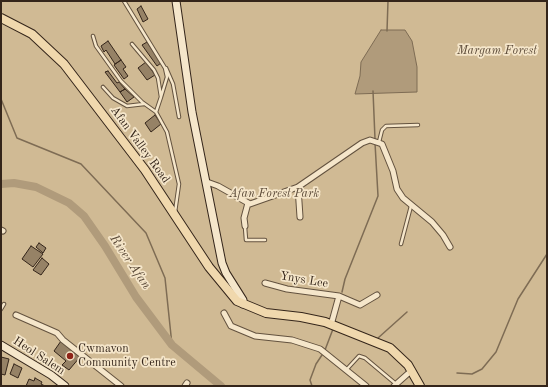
<!DOCTYPE html>
<html>
<head>
<meta charset="utf-8">
<style>
	body { margin:0 }
	#map { position:relative; width:548px; height:387px; overflow:hidden; background:#f0d8ad; font-family:"Old Standard TT",serif }
	canvas { display:block }
	.frame { position:absolute; inset:0; border:2px solid #34251a; pointer-events:none }
</style>
</head>
<body>
<div id="map">
<canvas width="548" height="387"></canvas>
<div class="frame"></div>
</div>
<script>
const g = document.querySelector('canvas').getContext('2d');
g.lineJoin = 'round';
function fillPath(path, color) { g.fillStyle = color; g.fill(path, 'evenodd'); }
const shape = rows => new Path2D(rows.map(r => 'M' + r).join(''));
function strokePath(path, color, width, dash) { g.strokeStyle = color; g.lineWidth = width; g.lineCap = dash ? 'butt' : 'round'; g.setLineDash(dash || []); g.stroke(path); }
function write(font, color, halo, rows, align = 'center') {
  g.font = font + ' "Old Standard TT",serif'; g.lineWidth = 3.5; g.setLineDash([]); g.textBaseline = 'middle'; g.strokeStyle = halo; g.fillStyle = color; for (const [text, x, y, turn = 0] of rows) {
    g.save(); g.translate(x, y); g.rotate((+turn || 0) * Math.PI / 180); g.textAlign = isNaN(turn) ? turn : align; if (halo) g.strokeText(text, 0, 0); g.fillText(text, 0, 0); g.restore();
  }
}
fillPath(shape([
	[1,1,547,1,547,386,1,386]
]), '#d0ba94');
const water = shape([
	[381,30,405,30,412,41,417,67,417,92,355,94,360,76,361,62,381,30]
]);
fillPath(water, '#b09b7b');
strokePath(water, '#7e6c54', 1);
strokePath(shape([
	[387,31,388,1],
	[373,91,375,139],
	[1,99,17,138,81,164,146,233,165,278,172,345],
	[342,292,345,279,378,196,375,143],
	[378,338,407,312],
	[325,350,333,329],
	[457,373,472,374,482,369,496,352,518,299,547,254],
	[312,386,310,380,316,364,322,355]
]), '#7e6c54', 1.5);
strokePath(shape([
	[1,184,14,183,36,187,69,203,84,216,105,246,136,297,172,345,221,386]
]), '#b09b7b', 8);
const building = shape([
	[141,6,148,19,143,22,137,9,141,6],
	[108,41,121,60,115,64,106,50,104,52,101,46,108,41],
	[147,42,161,63,157,66,142,45,147,42],
	[121,60,126,67,123,69,128,76,124,79,114,65,121,60],
	[146,62,155,75,147,80,138,68,146,62],
	[108,71,117,83,119,82,125,89,120,92,105,72,108,71],
	[125,89,134,97,127,102,120,92,125,89],
	[155,115,161,124,151,132,145,123,155,115],
	[39,243,46,248,43,253,36,247,39,243],
	[31,246,43,254,33,267,22,259,31,246],
	[42,258,49,264,41,275,33,270,42,258],
	[61,341,80,357,69,370,62,365,66,361,54,351,61,341],
	[1,357,9,359,5,375,1,374,1,357],
	[14,364,22,368,18,378,10,374,14,364],
	[35,378,42,382,41,384,45,386,26,386,29,379,34,381,35,378]
]);
fillPath(building, '#968266');
strokePath(building, '#34251a', 1);
const lane = shape([
	[124,1,165,68,167,77,161,97],
	[93,36,96,46,121,81,142,102,156,112,167,132,179,184,175,212],
	[132,44,154,70,158,78,161,97,156,112],
	[166,68,173,84,179,117],
	[103,87,113,98,127,106,144,104],
	[379,142,382,130,386,126,418,125],
	[245,227,246,240,265,240],
	[401,244,411,206],
	[1,309,4,304],
	[347,369,359,356,365,358,396,384]
]);
const street = shape([
	[207,182,218,186,250,204,298,187,362,143,370,140,382,144,393,171,397,189,403,198,432,222,443,235,450,247],
	[298,187,300,217],
	[245,226,244,218,248,203],
	[1,230,3,231],
	[265,283,287,289,339,296,360,305,377,295],
	[224,313,231,326,255,336,292,340,320,349,366,386],
	[16,315,57,333,63,340,121,386],
	[331,325,339,296],
	[185,386,187,383],
	[394,386,412,370]
]);
const secondary = shape([
	[176,1,192,112,222,263,226,273,243,300,243,304],
	[1,345,51,375,65,386]
]);
const primary = shape([
	[1,18,32,34,64,64,145,170,209,267,237,301,266,313,301,317,325,322,390,348,408,365,420,386]
]);
strokePath(lane, '#63523f', 4.5);
strokePath(street, '#63523f', 7);
strokePath(secondary, '#34251a', 9);
strokePath(primary, '#34251a', 10);
strokePath(lane, '#f5e6ca', 2.5);
strokePath(street, '#f5e6ca', 5);
strokePath(secondary, '#f5e6ca', 7);
strokePath(primary, '#f0d8ad', 8);
for (const [x, y, r, color] of [
	[70,356,4,"#8f2418"]
]) { const dot = new Path2D(); dot.arc(x, y, r, 0, 2 * Math.PI); g.fillStyle = color; g.fill(dot); strokePath(dot, '#f5e6ca', 1.5); }
write('italic 12px', '#5b4a38', '#f5e6ca', [
	["Margam Forest",497,51],
	["Afan Forest Park",274,194]
]);
write('12px', '#34251a', '#f5e6ca', [
	["Afan Valley Road",140,145,54],
	["Ynys Lee",304,280,10],
	["Heol Salem",39,356,33]
]);
write('12px', '#34251a', '#f5e6ca', [
	["Cwmavon",78,349],
	["Community Centre",78,363]
], 'left');
write('italic 13px', '#594837', '#f5e6ca', [
	["River Afan",130,262,56]
]);
</script>
</body>
</html>
